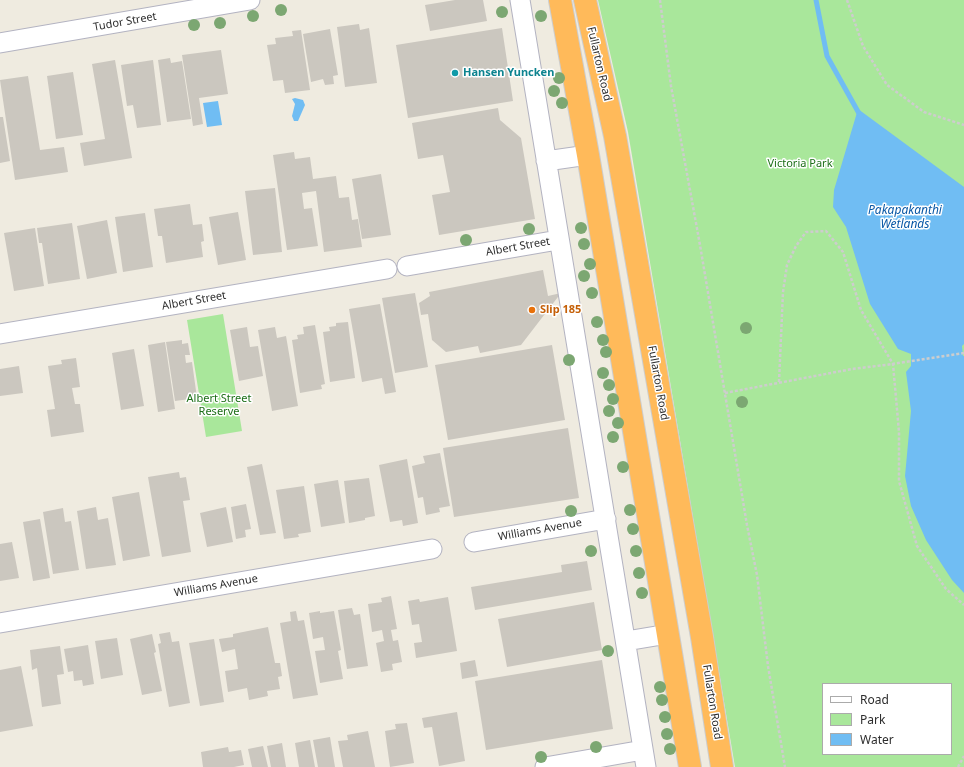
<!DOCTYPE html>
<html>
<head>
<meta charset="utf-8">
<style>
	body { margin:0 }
	#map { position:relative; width:964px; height:767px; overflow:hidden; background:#efebe0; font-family:"Noto Sans",sans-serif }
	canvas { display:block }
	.legend { position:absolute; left:822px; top:683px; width:130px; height:72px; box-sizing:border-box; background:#fff; border:1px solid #ababab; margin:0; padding:5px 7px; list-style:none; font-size:12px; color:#2d2d2d }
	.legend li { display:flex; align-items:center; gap:8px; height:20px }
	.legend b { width:20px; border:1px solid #ababab }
</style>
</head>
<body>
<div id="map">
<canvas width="964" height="767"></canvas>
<ul class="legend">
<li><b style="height:5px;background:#fff"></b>Road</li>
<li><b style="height:11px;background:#a9e79b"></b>Park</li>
<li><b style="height:11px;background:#70bdf3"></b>Water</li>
</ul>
</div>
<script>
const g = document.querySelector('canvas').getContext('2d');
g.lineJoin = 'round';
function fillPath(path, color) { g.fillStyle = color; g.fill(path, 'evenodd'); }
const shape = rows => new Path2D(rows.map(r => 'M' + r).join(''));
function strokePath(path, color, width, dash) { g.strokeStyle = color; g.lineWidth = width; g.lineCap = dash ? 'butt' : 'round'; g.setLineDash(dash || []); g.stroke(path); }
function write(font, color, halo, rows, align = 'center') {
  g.font = font + ' "Noto Sans",sans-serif'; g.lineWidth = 3; g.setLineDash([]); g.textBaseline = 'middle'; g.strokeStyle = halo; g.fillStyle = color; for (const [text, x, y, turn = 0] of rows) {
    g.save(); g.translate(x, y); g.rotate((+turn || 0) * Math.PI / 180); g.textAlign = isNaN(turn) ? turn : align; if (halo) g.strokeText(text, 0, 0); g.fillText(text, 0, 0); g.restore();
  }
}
fillPath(shape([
	[598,0,964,0,964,767,735,767,628,132],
	[823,684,951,684,951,754,823,754],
	[223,314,242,431,206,437,187,320]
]), '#a9e79b');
fillPath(shape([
	[295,98,303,100,305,105,298,121,294,121,292,116,295,104,292,99],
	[218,101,222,125,207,127,203,103],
	[858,109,964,187,964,344,962,346,963,356,964,356,964,593,952,580,926,540,911,506,905,476,911,411,906,372,911,366,911,354,898,349,870,304,846,227,833,207,834,190]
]), '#70bdf3');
strokePath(shape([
	[816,0,827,56,861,117]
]), '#70bdf3', 5);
fillPath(shape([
	[455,0,483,0,487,21,430,31,425,5],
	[359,24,360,30,369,28,377,83,345,87,337,27],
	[502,28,513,101,408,118,396,45],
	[330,29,338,75,333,76,334,84,325,85,323,79,311,82,303,34],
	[301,30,310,90,285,93,283,80,273,81,267,45,276,44,275,38,293,36,292,31],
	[221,50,228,94,199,98,203,124,193,126,182,55],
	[170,58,171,63,182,61,191,119,167,122,158,60],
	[115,60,132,158,84,166,80,143,105,139,92,64],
	[153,60,161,125,137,128,133,105,127,106,121,65],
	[73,72,83,135,56,139,47,76],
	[28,76,40,150,64,147,68,172,15,180,0,80],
	[498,108,500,120,521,138,535,219,439,235,432,195,450,192,443,155,418,159,412,123],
	[0,117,3,117,10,161,0,163],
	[294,152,295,159,310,157,313,179,336,176,339,198,349,197,352,220,358,219,362,247,324,252,316,191,302,193,304,209,312,208,318,246,287,250,273,155],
	[381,174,391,235,362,239,352,179],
	[275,188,282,252,253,255,245,191],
	[190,204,193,225,202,224,204,241,201,242,203,257,166,263,162,236,158,236,154,209],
	[238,212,246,260,218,265,209,217],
	[145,213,153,267,123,272,115,217],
	[107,220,117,273,87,279,77,226],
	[72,223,80,279,48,284,42,243,39,243,37,228],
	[35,228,44,286,14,291,4,233],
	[543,270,548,296,561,293,521,345,480,353,478,346,446,352,432,340,428,314,421,315,419,303,430,296,429,292],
	[415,293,428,367,395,373,382,298],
	[380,304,396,392,385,394,382,378,362,382,349,309],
	[348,322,355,378,330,382,323,332,330,331,329,327,336,326,336,323],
	[315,325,325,384,321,385,322,389,300,393,292,340,298,339,297,335,304,334,303,327],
	[247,327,250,347,258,346,263,376,239,381,230,330],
	[275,327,277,338,286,336,298,406,272,411,258,330],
	[182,340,182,344,188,343,190,355,185,355,186,363,192,362,197,398,175,401,166,342],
	[165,342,175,409,158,412,148,345],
	[552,345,565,420,448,440,435,365],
	[134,349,144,406,121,410,112,353],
	[76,358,80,387,72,388,75,404,80,404,84,432,51,437,47,410,55,409,48,366,62,364,61,360],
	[19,366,23,393,0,396,0,369],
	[568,428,579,498,454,517,443,448],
	[440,453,450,506,439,508,440,512,426,515,423,497,418,498,412,466,425,463,423,456],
	[407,459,418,523,403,526,402,520,390,522,379,465],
	[262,464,276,533,260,535,247,467],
	[179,472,180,478,186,477,190,500,183,501,191,552,162,557,148,477],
	[369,478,375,516,365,518,365,520,349,523,344,481],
	[338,480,345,523,321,527,314,484],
	[304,486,311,532,298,534,299,537,284,539,276,490],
	[139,492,150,556,123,561,112,497],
	[246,504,251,529,245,530,246,537,236,539,231,507],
	[96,507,98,520,108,518,116,565,86,569,77,511],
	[226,507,233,542,207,547,200,513],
	[63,508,65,522,71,521,79,570,53,574,43,512],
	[40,519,50,578,33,581,23,522],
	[12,542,19,578,0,581,0,544],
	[587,561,592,590,475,610,471,587,562,572,561,565],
	[391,596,397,629,391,630,393,641,398,640,402,662,392,664,393,670,381,672,376,643,384,641,382,630,372,632,368,604,382,602,381,598],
	[448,597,457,651,416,658,414,643,422,642,419,624,412,625,408,601,419,599,420,602],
	[594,602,602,650,507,667,498,619],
	[352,608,354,615,360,614,368,666,347,669,338,610],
	[296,611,298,621,304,620,318,695,293,699,280,623,291,621,290,612],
	[320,611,320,613,334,611,341,650,338,651,343,679,320,683,315,651,325,650,323,637,313,639,309,613],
	[268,627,275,663,280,663,282,676,278,677,280,689,267,691,268,696,249,700,247,688,228,692,225,671,238,669,235,649,222,652,219,639,233,637,233,634],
	[170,632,172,642,179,641,190,703,169,707,158,644,161,643,159,634],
	[152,634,156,652,154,653,162,691,142,695,130,639],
	[117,638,123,675,101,679,95,641],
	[214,639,224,702,200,706,189,643],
	[88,645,94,684,83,686,82,680,74,681,73,671,68,672,64,649],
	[60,646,64,674,57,675,61,704,42,707,37,668,32,670,30,650],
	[475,660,478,676,462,679,460,663],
	[602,660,613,729,486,750,475,681],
	[21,666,33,726,0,732,0,670],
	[457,712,465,761,439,766,432,727,424,728,422,718],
	[407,723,414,763,390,767,385,731,396,729,395,724],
	[368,731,375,767,343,767,338,741,348,740,347,735],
	[330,737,335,767,318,767,313,740],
	[310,740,315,767,299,767,295,743],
	[282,743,286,767,271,767,267,746],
	[263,746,268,767,252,767,248,749],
	[228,747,229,752,241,750,244,765,234,767,203,767,201,752]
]), '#cbc7bf');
const minor = shape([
	[520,0,646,767],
	[0,43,250,0],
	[546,161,588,155],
	[407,266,558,240],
	[0,334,387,269],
	[474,542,606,519],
	[0,623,432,549],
	[626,641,668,634],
	[545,767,643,750]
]);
const highway = shape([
	[560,0,588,155,690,767],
	[585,0,615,136,702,637,722,767]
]);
strokePath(minor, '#b3b3c1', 21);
strokePath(highway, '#cdcdcd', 24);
strokePath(shape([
	[660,0,671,86,700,245,747,525,757,575,768,666,785,767],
	[847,0,863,46,887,85,924,112,964,125],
	[892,364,964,353],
	[779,382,783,292,787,265,796,246,806,232,826,231,843,252,861,310,893,364,899,432,899,481,917,546,946,589,964,605],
	[725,393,852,369,893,364],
	[958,767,964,756]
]), '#cdcdcd', 2.5, [3, 2]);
strokePath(minor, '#fff', 19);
strokePath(highway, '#ffba5a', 22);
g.fillStyle = '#7ca772';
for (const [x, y] of [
	[281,10],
	[502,12],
	[253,16],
	[541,16],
	[220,23],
	[194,25],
	[559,78],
	[554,91],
	[562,103],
	[581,228],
	[529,229],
	[466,240],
	[584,244],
	[590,264],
	[584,276],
	[592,293],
	[597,322],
	[746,328],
	[603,340],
	[606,352],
	[569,360],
	[603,373],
	[609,385],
	[613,399],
	[742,402],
	[609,411],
	[618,423],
	[613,437],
	[623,467],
	[630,510],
	[571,511],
	[633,529],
	[591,551],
	[636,551],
	[639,573],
	[642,593],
	[608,651],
	[660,687],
	[662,700],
	[665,717],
	[667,734],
	[596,747],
	[670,749],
	[541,757]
]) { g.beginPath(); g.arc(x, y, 6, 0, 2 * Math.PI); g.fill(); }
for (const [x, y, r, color] of [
	[455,73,4,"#0f9aa8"],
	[532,310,4,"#e8710a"]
]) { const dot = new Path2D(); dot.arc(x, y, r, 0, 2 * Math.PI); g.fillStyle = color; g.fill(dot); strokePath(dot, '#fff', 1.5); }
write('11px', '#2d2d2d', '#fff', [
	["Tudor Street",125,22,-10],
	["Fullarton Road",599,64,77],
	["Albert Street",518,247,-10],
	["Albert Street",194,301,-10],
	["Fullarton Road",658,383,80],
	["Williams Avenue",540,530,-10],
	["Williams Avenue",216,586,-10],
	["Fullarton Road",712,702,81]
]);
write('bold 11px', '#0d838f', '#fff', [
	["Hansen Yuncken",463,73]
], 'left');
write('11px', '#1d6f18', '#fff', [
	["Victoria Park",800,164],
	["Albert Street",219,399],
	["Reserve",219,412]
]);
write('bold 11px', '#c56008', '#fff', [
	["Slip 185",540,310]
], 'left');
write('italic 12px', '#0958a6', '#fff', [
	["Pakapakanthi",905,211],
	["Wetlands",905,225]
]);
</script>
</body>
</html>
